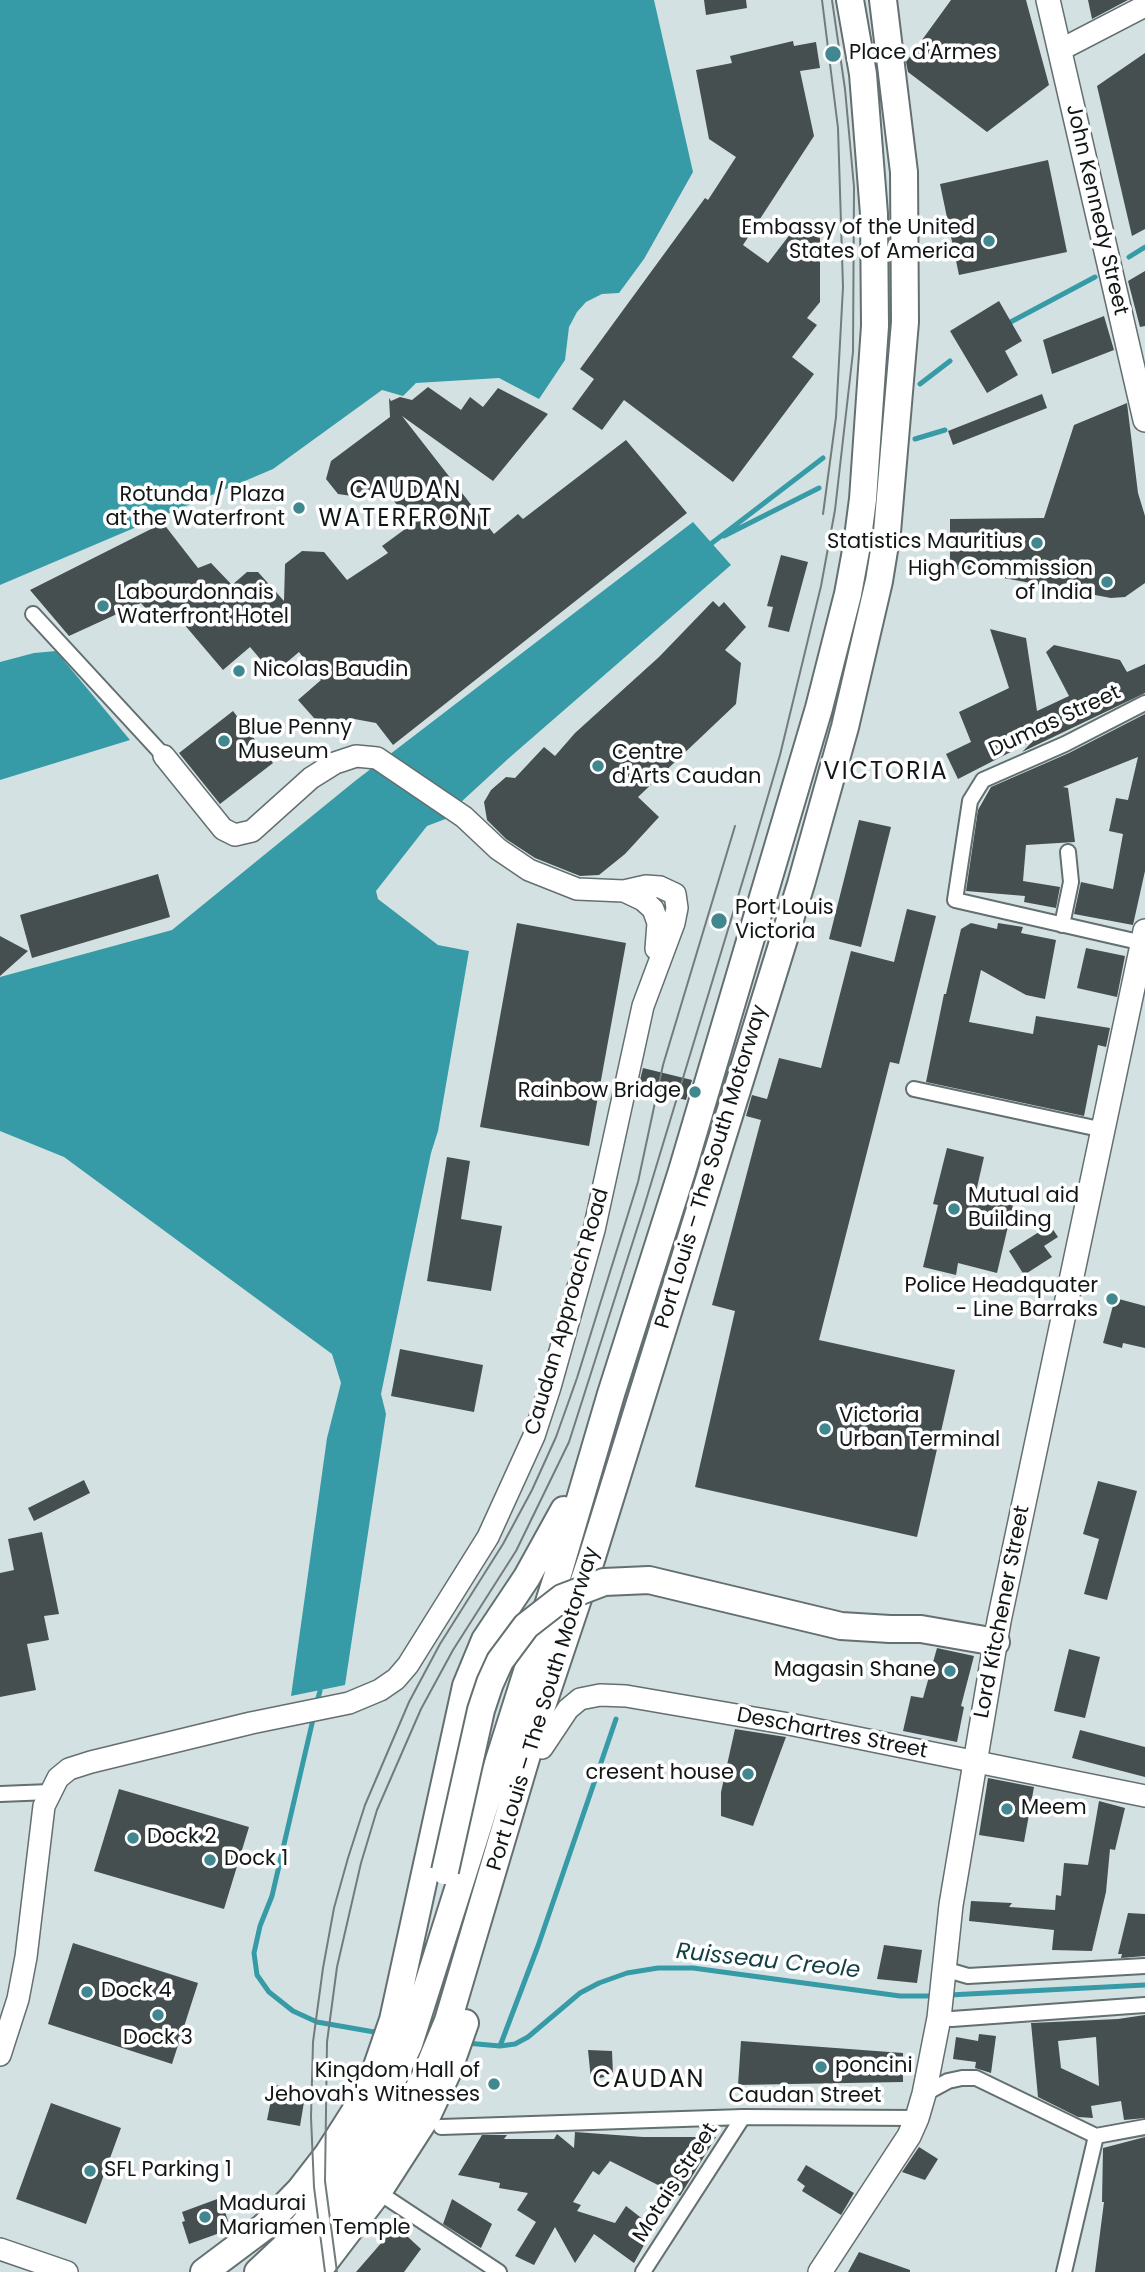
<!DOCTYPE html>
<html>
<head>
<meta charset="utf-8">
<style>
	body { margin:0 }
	canvas { display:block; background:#d4e1e2 }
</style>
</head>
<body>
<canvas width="1145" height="2272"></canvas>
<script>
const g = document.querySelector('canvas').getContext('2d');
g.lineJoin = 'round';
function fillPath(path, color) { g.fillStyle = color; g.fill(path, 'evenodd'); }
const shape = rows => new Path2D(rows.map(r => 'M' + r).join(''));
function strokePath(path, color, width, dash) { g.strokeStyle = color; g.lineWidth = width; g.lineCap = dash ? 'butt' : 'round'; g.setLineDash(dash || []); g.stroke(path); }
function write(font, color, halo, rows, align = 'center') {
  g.font = font + ' Poppins,sans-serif'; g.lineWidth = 7; g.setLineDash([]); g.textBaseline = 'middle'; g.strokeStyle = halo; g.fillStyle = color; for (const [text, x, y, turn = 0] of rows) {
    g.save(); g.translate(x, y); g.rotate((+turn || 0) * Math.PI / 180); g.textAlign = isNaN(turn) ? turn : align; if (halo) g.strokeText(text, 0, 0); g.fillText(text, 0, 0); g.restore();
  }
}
fillPath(shape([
	[0,0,654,0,693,172,644,259,619,293,602,294,586,302,577,312,569,327,565,360,539,399,499,378,416,383,403,396,382,390,273,469,0,585],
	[693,522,731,565,509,758,460,803,448,818,427,826,376,891,378,899,438,945,469,951,438,1131,431,1153,381,1394,386,1414,345,1685,291,1696,327,1438,341,1383,332,1354,64,1157,0,1131,0,977,172,930,355,781],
	[56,651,130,740,0,780,0,662,34,653]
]), '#369ba6');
strokePath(shape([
	[1129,257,1145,247],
	[1005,325,1095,277],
	[920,384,950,361],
	[915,439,945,430],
	[724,536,819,488],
	[712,543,823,458],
	[316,1705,320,1691],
	[314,1715,272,1896,260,1926,254,1953,257,1975,269,1992,293,2011,317,2022,380,2033],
	[949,1995,1145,1985],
	[466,2043,500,2046,515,2044,528,2037,580,1993,599,1983,627,1973,658,1968,693,1968,900,1996,936,1996],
	[500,2046,538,1946,616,1719]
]), '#369ba6', 5);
fillPath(shape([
	[704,0,746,0,747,8,706,15],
	[951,0,1026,0,1049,85,987,132,908,72,906,62],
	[1088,0,1128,0,1092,19],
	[793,41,794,46,816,42,820,68,800,71,814,136,743,245,768,263,801,220,815,221,820,239,820,302,807,318,817,325,792,357,814,374,733,482,624,400,602,430,572,409,594,379,580,369,705,198,708,200,736,157,709,139,696,70,732,63,730,56],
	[1145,53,1145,229,1132,236,1097,86],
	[1048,160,1067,252,959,275,940,184],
	[1145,271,1145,326,1140,327,1128,281],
	[999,301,1022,341,1005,351,1018,375,987,393,950,331],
	[1104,316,1114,350,1052,374,1043,340],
	[428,387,461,410,470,397,483,407,498,388,548,414,493,481,402,416,494,534,518,514,523,519,626,440,687,513,393,745,376,723,349,718,329,735,298,700,321,680,299,652,273,674,250,647,223,670,177,616,169,622,165,620,160,625,141,603,69,636,30,590,163,523,198,568,211,563,232,585,247,572,258,572,284,601,285,564,302,551,324,552,347,580,388,553,382,546,412,524,386,491,375,497,355,493,352,496,338,494,326,479,331,461,390,417,389,398,391,401,400,397,412,400],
	[1042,394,1047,408,953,445,948,431],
	[1127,403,1138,493,1145,516,1145,583,1125,597,1111,598,950,568,950,519,1044,518,1074,425],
	[781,555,808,562,789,632,768,627,773,607,767,606],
	[713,601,719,607,724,602,746,627,725,650,741,663,736,704,638,797,659,817,625,854,599,875,580,876,535,858,506,839,487,820,484,802,491,790,506,777,515,778,544,747,555,756,575,733,659,657],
	[990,629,1026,638,1037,711,1069,696,1046,652,1054,645,1120,660,1127,672,1145,664,1145,693,1022,752,1034,740,958,779,946,754,971,742,959,712,1009,688],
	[233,711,273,763,220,804,179,753],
	[1145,714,1145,871,1133,925,1074,914,1081,882,1113,889,1123,834,1109,831,1116,798,1128,800,1138,757,1063,787,1068,788,1075,842,1026,845,1023,881,1060,887,1056,908,1024,902,1025,896,966,891,978,810,991,787,1069,753],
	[859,820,891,827,861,947,829,939],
	[158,874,170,917,32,958,20,915],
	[907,909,936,916,899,1064,890,1062,819,1340,955,1370,917,1537,695,1487,735,1311,712,1305,761,1120,746,1116,752,1095,767,1099,779,1058,821,1068,851,951,894,962],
	[517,923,626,943,589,1146,480,1127],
	[971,923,997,929,998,923,1023,927,1021,933,1056,940,1045,999,1026,995,981,970,969,1022,1033,1034,1036,1016,1110,1028,1106,1047,1098,1045,1084,1116,926,1082,944,994,946,994,961,929],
	[0,936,28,951,0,976],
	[1086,948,1125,956,1117,997,1077,988],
	[643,1068,692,1080,686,1100,638,1088],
	[947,1148,984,1157,976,1192,1014,1201,997,1273,958,1263,956,1275,923,1267,938,1205,933,1204],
	[447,1157,470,1161,461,1219,502,1226,491,1291,427,1281],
	[1050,1225,1058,1237,1044,1246,1052,1257,1024,1275,1009,1251],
	[1115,1298,1145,1306,1145,1348,1123,1343,1122,1348,1103,1343],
	[400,1349,483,1365,474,1412,391,1396],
	[84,1480,90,1493,34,1521,28,1508],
	[1098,1481,1137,1491,1107,1600,1084,1594,1099,1539,1083,1534],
	[42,1532,59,1614,44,1616,49,1640,27,1644,36,1690,0,1697,0,1573,14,1570,8,1539],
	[937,1648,974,1656,961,1706,964,1707,957,1742,903,1731,911,1696,923,1698],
	[1069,1649,1100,1657,1085,1718,1054,1711],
	[735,1729,786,1737,753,1826,721,1816,721,1792],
	[1080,1730,1145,1747,1145,1777,1072,1758],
	[988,1778,1034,1787,1024,1842,979,1835],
	[119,1789,249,1827,224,1909,94,1871],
	[1099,1801,1125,1808,1115,1850,1110,1849,1106,1892,1092,1951,1052,1950,1054,1930,969,1921,971,1901,1012,1903,1009,1907,1055,1910,1056,1895,1061,1896,1064,1863,1088,1865],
	[1128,1913,1145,1914,1145,1956,1121,1958,1122,1954,1118,1954],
	[73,1943,198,1983,172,2064,48,2024],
	[884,1945,922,1950,917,1983,877,1979],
	[1145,2015,1145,2118,1124,2120,1121,2101,1091,2106,1093,2118,1078,2117,1038,2097,1031,2023,1118,2019],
	[1096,2037,1099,2086,1061,2068,1058,2041],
	[979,2034,996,2036,991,2073,975,2068,976,2062,953,2059,956,2037,978,2041],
	[741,2041,903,2053,903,2082,738,2085],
	[588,2050,612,2051,613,2075,591,2080],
	[274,2085,306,2090,300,2126,267,2120],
	[51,2103,121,2128,86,2224,16,2199],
	[575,2132,643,2137,716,2137,680,2196,610,2161,599,2175,593,2171,573,2202,581,2205,577,2211,615,2223,626,2206,649,2224,636,2240,644,2245,634,2263,594,2234,575,2263,555,2227,534,2265,515,2256,536,2222,517,2210,528,2193,499,2188,500,2183,458,2175,482,2135,507,2135,504,2139,554,2139,557,2134,574,2148],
	[1145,2137,1145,2272,1095,2272,1104,2202,1102,2202,1103,2148],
	[919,2147,938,2159,925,2180,902,2172],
	[806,2165,854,2193,841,2215,802,2191,805,2186,797,2180],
	[220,2198,231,2229,189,2244,182,2222,185,2221,182,2212],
	[452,2199,492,2224,481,2248,443,2224],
	[396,2226,421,2249,404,2272,356,2272],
	[859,2252,910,2270,910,2272,848,2272]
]), '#454f50');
const street = shape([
	[33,614,164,756],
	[1062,925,1071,882,1068,852],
	[1143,943,955,900,970,801,983,780,1065,744,1145,703],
	[914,1089,1104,1130],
	[0,1794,50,1792],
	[944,1969,968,1976,1145,1966],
	[939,2018,952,2019,1145,2005],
	[924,2094,948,2081,962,2078,976,2078,1096,2136,1145,2127],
	[441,2127,743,2117,917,2118],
	[378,2192,499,2272],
	[643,2272,743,2117],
	[1064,2272,1096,2136]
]);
const secondary = shape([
	[1060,50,1145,6],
	[624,891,643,900,653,909,658,923,656,949],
	[542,1748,568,1709,580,1699,600,1695,626,1696,789,1724,1145,1796],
	[0,2055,18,1999,26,1957,44,1806,58,1778,69,1769,91,1762,251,1723,349,1703,380,1690,396,1679,408,1665,488,1537,534,1436,550,1387,594,1230,643,1006,674,923,677,908,675,894,660,887,646,886,624,891,577,889,529,870,498,849,464,817,377,758,356,756,335,763,311,778,252,831,235,835,223,829,164,756],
	[0,2249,67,2272]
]);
const primary = shape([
	[1048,0,1145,420],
	[820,2272,909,2136,917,2118,924,2094,939,2018,951,1905,999,1621,1145,931]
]);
const highway = shape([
	[890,1629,921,1629,996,1642],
	[204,2272,264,2227,300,2190,328,2154,354,2113,374,2075,393,2020,466,1686,485,1640,527,1577,564,1510],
	[258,2272,291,2241,336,2184,375,2118,409,2044,558,1574,611,1394,682,1171,819,708,848,594,857,545,863,499,875,326,874,214,863,74,850,0],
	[288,2272,322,2235,380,2157,424,2079,448,2021,537,1721,591,1560,801,884,845,727,879,581,887,532,905,322,904,172,883,0],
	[317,2272,378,2192,427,2116,448,2071,465,2023]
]);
strokePath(street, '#636f70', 18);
strokePath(secondary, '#636f70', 24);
strokePath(primary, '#636f70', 26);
strokePath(highway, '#636f70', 30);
strokePath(street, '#fff', 14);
strokePath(secondary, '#fff', 21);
strokePath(primary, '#fff', 23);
strokePath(highway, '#fff', 26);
strokePath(shape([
	[822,0,838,128,843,287,836,417,823,514],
	[325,2272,314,2187,311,2117,313,2042,323,1968,334,1908,348,1858,365,1805,409,1702,440,1644,503,1544,532,1490,556,1437,577,1378,638,1182,663,1065,735,826],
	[337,2272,325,2181,327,2042,337,1967,361,1863,377,1810,421,1709,453,1650,516,1551,569,1442,643,1210,753,847,780,755,821,586,835,510,853,352,854,187,845,89,832,0]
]), '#737c7d', 2);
const highwayBridge = shape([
	[445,1871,481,1710,490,1683,500,1661,526,1626,562,1598,604,1582,649,1580,841,1626,890,1629]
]);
strokePath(highwayBridge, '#636f70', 30, []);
strokePath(highwayBridge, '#fff', 26);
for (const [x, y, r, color] of [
	[833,54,9,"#40878f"],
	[989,241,7,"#40878f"],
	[299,508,7,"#40878f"],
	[1037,543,7,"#40878f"],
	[1107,582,7,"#40878f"],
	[103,606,7,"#40878f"],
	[239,671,7,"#40878f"],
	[224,741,7,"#40878f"],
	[598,766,7,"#40878f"],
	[719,921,9,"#40878f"],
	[695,1092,7,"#40878f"],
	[954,1209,7,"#40878f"],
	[1112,1299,7,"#40878f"],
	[825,1429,7,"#40878f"],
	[950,1671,7,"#40878f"],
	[748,1774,7,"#40878f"],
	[1007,1809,7,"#40878f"],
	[133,1838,7,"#40878f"],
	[210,1860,7,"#40878f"],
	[87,1992,7,"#40878f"],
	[158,2015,7,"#40878f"],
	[821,2067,7,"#40878f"],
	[494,2084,7,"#40878f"],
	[90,2171,7,"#40878f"],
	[205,2217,7,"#40878f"]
]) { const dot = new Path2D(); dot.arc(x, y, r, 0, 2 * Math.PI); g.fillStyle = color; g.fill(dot); strokePath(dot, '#fff', 2.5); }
write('21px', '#121617', '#fff', [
	["Place d'Armes",849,54],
	["Embassy of the United",975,229,"right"],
	["States of America",975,253,"right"],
	["Rotunda / Plaza",285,496,"right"],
	["at the Waterfront",285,520,"right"],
	["Statistics Mauritius",1023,543,"right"],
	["High Commission",1093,570,"right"],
	["of India",1093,594,"right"],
	["Labourdonnais",117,594],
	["Waterfront Hotel",117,618],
	["Nicolas Baudin",253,671],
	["Blue Penny",238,729],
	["Museum",238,753],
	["Centre",612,754],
	["d'Arts Caudan",612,778],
	["Port Louis",735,909],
	["Victoria",735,933],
	["Rainbow Bridge",681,1092,"right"],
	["Mutual aid",968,1197],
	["Building",968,1221],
	["Police Headquater",1098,1287,"right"],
	["- Line Barraks",1098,1311,"right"],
	["Victoria",839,1417],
	["Urban Terminal",839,1441],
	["Magasin Shane",936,1671,"right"],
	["cresent house",734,1774,"right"],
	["Meem",1021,1809],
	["Dock 2",147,1838],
	["Dock 1",224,1860],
	["Dock 4",101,1992],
	["Dock 3",158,2039,"center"],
	["poncini",835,2067],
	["Kingdom Hall of",480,2072,"right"],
	["Jehovah's Witnesses",480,2096,"right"],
	["SFL Parking 1",104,2171],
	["Madurai",219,2205],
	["Mariamen Temple",219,2229]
], 'left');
write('21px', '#121617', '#fff', [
	["John Kennedy Street",1096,210,77],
	["Dumas Street",1055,722,-25],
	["Port Louis – The South Motorway",712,1167,-73],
	["Caudan Approach Road",568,1312,-74],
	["Lord Kitchener Street",1003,1612,-79],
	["Port Louis – The South Motorway",544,1709,-73],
	["Deschartres Street",832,1734,11],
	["Caudan Street",805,2097],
	["Motais Street",676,2183,-57]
]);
write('italic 23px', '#113f44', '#fff', [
	["Ruisseau Creole",768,1962,6]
]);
g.letterSpacing = '2px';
write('24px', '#121617', '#fff', [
	["CAUDAN",406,492],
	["WATERFRONT",406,520],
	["VICTORIA",886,773],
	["CAUDAN",649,2081]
]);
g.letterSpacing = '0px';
</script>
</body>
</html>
